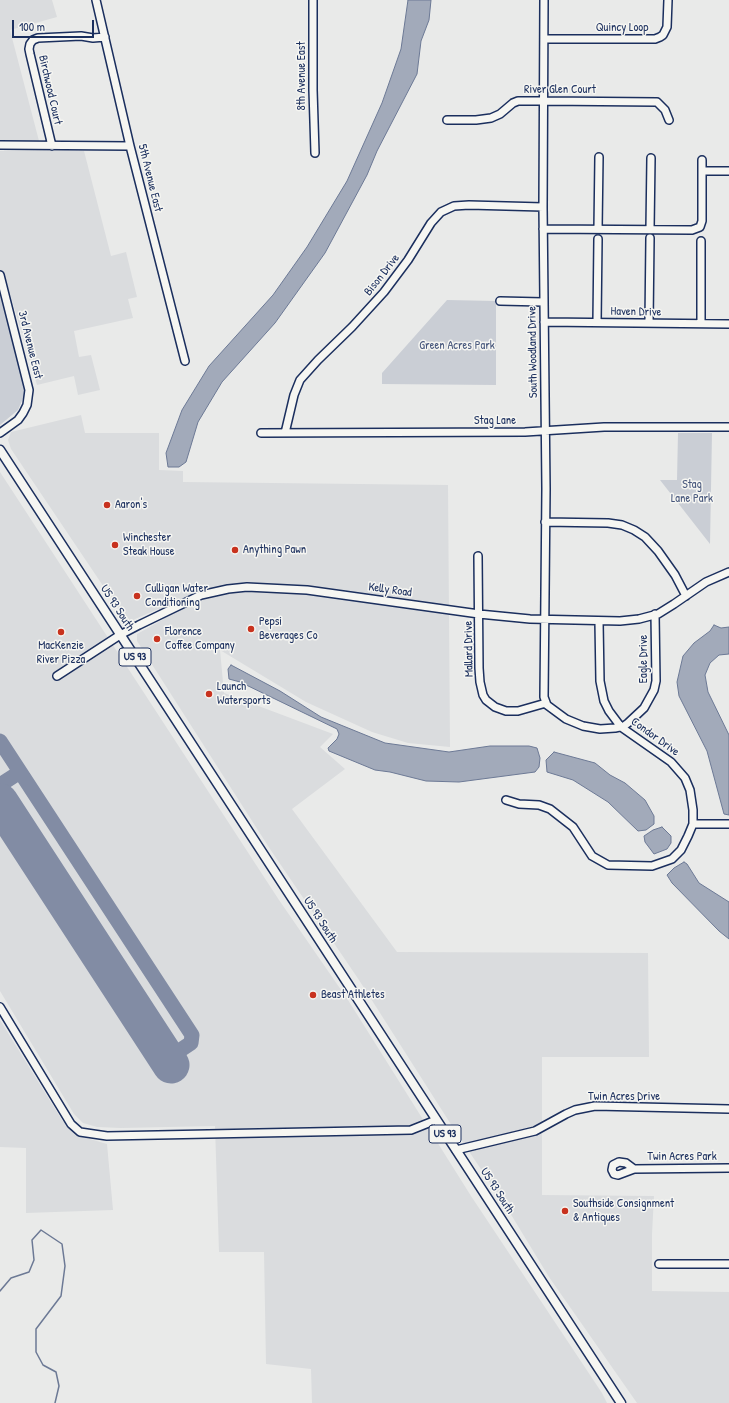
<!DOCTYPE html>
<html>
<head>
<meta charset="utf-8">
<style>
	body { margin:0 }
	#map { position:relative; width:729px; height:1403px; overflow:hidden; background:#e9eae9; font-family:"Patrick Hand",sans-serif }
	canvas { display:block }
	.scale { position:absolute; left:12px; top:20px; width:82px; height:18px; box-sizing:border-box; border:2px solid #1b2f5e; border-top:0; padding-left:5px; font-size:12px; line-height:14px; white-space:nowrap; color:#1b2f5e; -webkit-text-stroke:3px #f6f6f2; paint-order:stroke }
</style>
</head>
<body>
<div id="map">
<canvas width="729" height="1403"></canvas>
<div class="scale">100 m</div>
</div>
<script>
const g = document.querySelector('canvas').getContext('2d');
g.lineJoin = 'round';
function fillPath(path, color) { g.fillStyle = color; g.fill(path, 'evenodd'); }
const shape = rows => new Path2D(rows.map(r => 'M' + r).join(''));
function strokePath(path, color, width, dash) { g.strokeStyle = color; g.lineWidth = width; g.lineCap = dash ? 'butt' : 'round'; g.setLineDash(dash || []); g.stroke(path); }
function write(font, color, halo, rows, align = 'center') {
  g.font = font + ' "Patrick Hand",sans-serif'; g.lineWidth = 3; g.setLineDash([]); g.textBaseline = 'middle'; g.strokeStyle = halo; g.fillStyle = color; for (const [text, x, y, turn = 0] of rows) {
    g.save(); g.translate(x, y); g.rotate((+turn || 0) * Math.PI / 180); g.textAlign = isNaN(turn) ? turn : align; if (halo) g.strokeText(text, 0, 0); g.fillText(text, 0, 0); g.restore();
  }
}
fillPath(shape([
	[0,0,52,0,57,17,10,30,39,141,0,141],
	[41,150,84,151,111,256,126,252,137,297,128,299,133,318,74,331,79,357,91,355,100,390,78,395,74,376,37,385,6,280,0,284,0,151],
	[81,415,85,433,159,433,159,470,183,471,183,482,448,485,450,747,408,743,372,732,306,702,220,650,224,693,333,734,320,747,345,769,292,809,397,952,648,953,649,1057,542,1057,542,1195,654,1196,652,1234,652,1291,729,1292,729,1403,637,1403,549,1277,507,1208,452,1126,359,980,270,849,137,641,137,634,164,619,158,609,133,620,126,620,11,449,8,440,11,432],
	[0,472,279,900,348,1000,471,1196,602,1393,607,1403,312,1403,311,1369,266,1364,264,1252,219,1252,215,1126,121,1128,97,1127,83,1123,74,1114,0,991],
	[0,1020,62,1120,83,1137,107,1144,113,1210,26,1213,26,1148,0,1147]
]), '#dadcde');
fillPath(shape([
	[0,285,26,391,18,410,0,425],
	[447,300,496,301,496,385,382,384,382,373],
	[678,433,712,433,710,544,660,480,677,480]
]), '#caced5');
const water = shape([
	[408,0,431,0,429,20,421,41,417,74,377,151,367,175,325,253,275,323,222,382,198,422,186,462,179,467,168,467,166,453,182,410,209,366,273,295,307,247,347,181,382,103,401,49,408,0],
	[714,625,721,628,729,627,729,654,719,655,710,663,705,675,708,692,729,735,729,815,724,814,707,751,679,696,677,682,683,656,694,643,710,631,714,625],
	[231,665,280,691,321,717,385,743,449,752,490,746,529,746,537,748,540,758,539,767,535,772,459,782,426,781,390,772,375,770,329,751,328,748,337,739,339,734,337,729,240,682,229,679,228,669,231,665],
	[554,752,595,763,610,775,625,783,645,800,654,816,654,824,646,830,638,831,608,802,573,780,547,772,546,760,554,752],
	[662,827,671,836,671,843,667,849,654,854,645,842,644,836,653,830,662,827],
	[684,862,687,864,699,883,729,902,729,939,719,931,672,883,667,875,674,868,684,862]
]);
fillPath(water, '#a2aaba');
strokePath(water, '#6c7995', 1);
strokePath(shape([
	[0,1291,11,1278,29,1272,34,1260,32,1240,41,1230,62,1244,65,1266,61,1296,36,1329,36,1352,43,1365,56,1372,59,1386,55,1403]
]), '#6c7995', 1.5);
strokePath(shape([
	[0,741,192,1035,191,1043,167,1059],
	[0,785,20,772]
]), '#828ca4', 15);
strokePath(shape([
	[0,802,171,1065]
]), '#828ca4', 37);
const minor = shape([
	[96,0,130,146,185,361],
	[313,0,313,90,315,153],
	[544,0,543,207,546,489,544,697,547,705,566,719,583,726,600,729,615,728,624,726,628,723,644,708,654,690,656,681,655,614],
	[544,39,655,39,660,37,663,35,667,27,668,0],
	[447,120,476,120,491,118,500,114,513,103,518,101,544,101,657,102,665,110,669,120],
	[0,145,130,146],
	[52,146,30,54,29,49,30,44,33,40,38,38,81,36,93,38,105,37],
	[702,171,729,171],
	[543,229,692,230,700,227,702,221,702,160],
	[598,229,599,157],
	[650,229,651,158],
	[701,241,701,323],
	[0,275,29,390,27,405,23,413,18,420,0,433],
	[500,301,543,302],
	[544,322,729,324],
	[597,322,598,239],
	[649,323,650,238],
	[261,433,525,432,604,427,729,427],
	[285,433,294,395,300,380,318,360,352,327,384,292,408,260,431,223,441,212,454,206,469,205,543,207],
	[545,522,608,523,622,525,634,530,645,537,658,551,675,575,686,596],
	[478,556,479,668,480,682,483,695,486,700,495,707,506,711,518,711,546,703],
	[57,676,120,635,139,625,201,595,228,589,247,587,307,590,479,614,530,619,620,621,639,619,658,614,674,604,706,582,729,572],
	[506,800,519,804,539,805,550,809,573,827,592,856,608,865,652,866,672,859,681,850,688,836,693,824,693,810,690,790,685,778,671,762,621,727,609,711,604,701,600,681,599,622],
	[693,824,729,824],
	[0,1007,71,1124,80,1132,107,1136,411,1130,436,1120],
	[456,1150,535,1131,566,1114,575,1110,595,1106,729,1109],
	[634,1169,626,1163,619,1162,613,1165,612,1170,614,1174,618,1175,634,1169,729,1168],
	[659,1264,729,1264]
]);
const major = shape([
	[0,450,621,1403]
]);
strokePath(minor, '#1b2f5e', 10);
strokePath(major, '#1b2f5e', 11);
strokePath(minor, '#f6f6f2', 7);
strokePath(major, '#f6f6f2', 8);
for (const [x, y, r, color] of [
	[107,505,4,"#c8321e"],
	[115,545,4,"#c8321e"],
	[235,550,4,"#c8321e"],
	[137,596,4,"#c8321e"],
	[251,629,4,"#c8321e"],
	[61,632,4,"#c8321e"],
	[157,639,4,"#c8321e"],
	[209,694,4,"#c8321e"],
	[313,995,4,"#c8321e"],
	[565,1211,4,"#c8321e"]
]) { const dot = new Path2D(); dot.arc(x, y, r, 0, 2 * Math.PI); g.fillStyle = color; g.fill(dot); strokePath(dot, '#f6f6f2', 1.5); }
for (const [x, y, w] of [
	[135,657,32],
	[445,1134,32]
]) { const box = new Path2D(); box.roundRect(x - w / 2, y - 9, w, 18, 3); g.fillStyle = '#f6f6f2'; g.fill(box); strokePath(box, '#1b2f5e', 1); }
write('bold 11px', '#1b2f5e', null, [
	["US 93",135,657],
	["US 93",445,1134]
]);
write('12px', '#1b2f5e', '#f6f6f2', [
	["Quincy Loop",622,28],
	["8th Avenue East",302,76,-90],
	["Birchwood Court",50,90,77],
	["River Glen Court",560,90],
	["5th Avenue East",150,178,76],
	["Bison Drive",382,275,-52],
	["Haven Drive",636,312,1],
	["3rd Avenue East",30,345,76],
	["South Woodland Drive",533,352,-91],
	["Stag Lane",495,421],
	["Kelly Road",390,590,8],
	["US 93 South",117,608,57],
	["Mallard Drive",469,649,-91],
	["Eagle Drive",644,659,-90],
	["Condor Drive",655,737,36],
	["US 93 South",320,920,57],
	["Twin Acres Drive",624,1097],
	["Twin Acres Park",682,1157],
	["US 93 South",497,1191,57]
]);
write('12px', '#47577c', '#f6f6f2', [
	["Green Acres Park",457,346],
	["Stag",692,485],
	["Lane Park",692,499]
]);
write('12px', '#1b2f5e', '#f6f6f2', [
	["Aaron's",115,505],
	["Winchester",123,538],
	["Steak House",123,552],
	["Anything Pawn",243,550],
	["Culligan Water",145,589],
	["Conditioning",145,603],
	["Pepsi",259,622],
	["Beverages Co",259,636],
	["Florence",165,632],
	["Coffee Company",165,646],
	["MacKenzie",61,646,"center"],
	["River Pizza",61,660,"center"],
	["Launch",217,687],
	["Watersports",217,701],
	["Beast Athletes",321,995],
	["Southside Consignment",573,1204],
	["& Antiques",573,1218]
], 'left');
</script>
</body>
</html>
